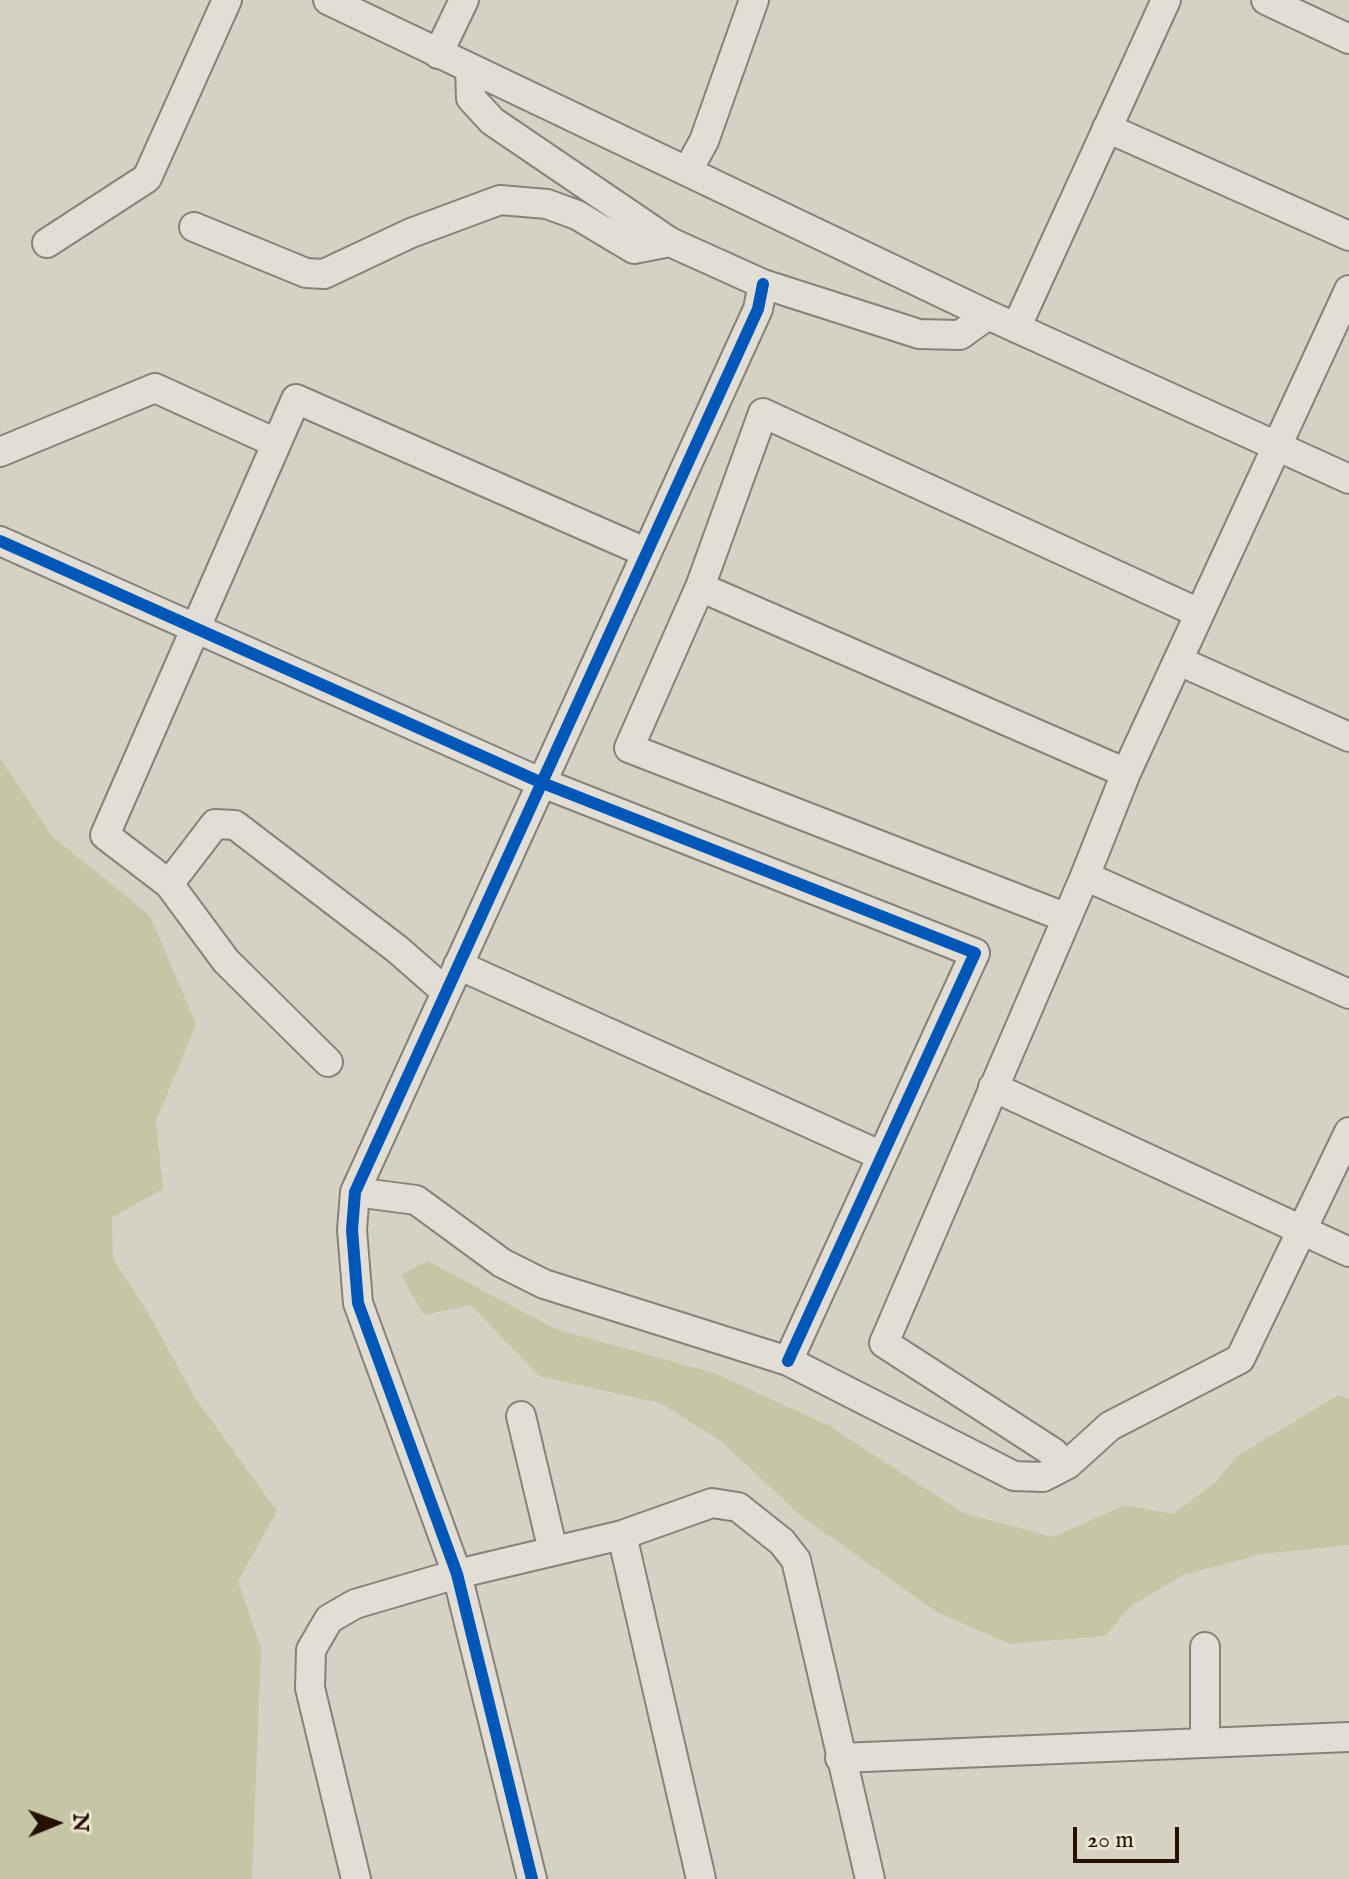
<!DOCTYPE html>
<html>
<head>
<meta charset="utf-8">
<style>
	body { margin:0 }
	#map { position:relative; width:1349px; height:1879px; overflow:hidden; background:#d6d2c3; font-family:"IM FELL English",serif }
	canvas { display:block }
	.north { position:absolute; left:16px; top:1783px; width:80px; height:80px; -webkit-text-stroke:6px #eae4d3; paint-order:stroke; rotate:89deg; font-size:22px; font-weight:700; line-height:32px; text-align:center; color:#241100 }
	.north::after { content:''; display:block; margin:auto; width:28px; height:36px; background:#241100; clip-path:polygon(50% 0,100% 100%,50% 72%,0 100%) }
	.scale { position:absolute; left:1073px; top:1827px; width:106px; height:36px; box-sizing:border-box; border:4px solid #241100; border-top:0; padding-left:10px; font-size:24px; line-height:28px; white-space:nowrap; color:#241100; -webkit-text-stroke:6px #eae4d3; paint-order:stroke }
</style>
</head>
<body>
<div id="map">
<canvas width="1349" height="1879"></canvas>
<div class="north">N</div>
<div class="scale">20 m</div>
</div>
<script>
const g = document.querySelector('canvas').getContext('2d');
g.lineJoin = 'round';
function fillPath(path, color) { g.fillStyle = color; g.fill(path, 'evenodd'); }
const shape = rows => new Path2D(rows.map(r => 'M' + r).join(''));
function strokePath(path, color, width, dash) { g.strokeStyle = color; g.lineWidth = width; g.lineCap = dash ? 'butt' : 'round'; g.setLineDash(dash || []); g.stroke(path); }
fillPath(shape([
	[0,758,52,836,150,916,196,1024,156,1121,163,1189,112,1217,113,1259,147,1311,195,1398,277,1511,238,1581,261,1648,252,1879,0,1879],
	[428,1261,555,1329,714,1373,828,1425,963,1513,1053,1537,1125,1505,1173,1514,1216,1482,1237,1456,1338,1395,1349,1399,1349,1545,1262,1554,1183,1575,1131,1606,1105,1636,1010,1644,937,1612,801,1516,721,1441,660,1403,539,1376,471,1305,424,1315,401,1275]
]), '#c4c6a5');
const street = shape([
	[328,0,988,315,1349,479],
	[1266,0,1349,39],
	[438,54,464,0],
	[470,69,471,98,492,121,670,242],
	[1107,128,1349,236],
	[688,170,704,141,754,0],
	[194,227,306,273,324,274,411,233,500,200,547,204,577,215,634,249,670,242,763,284,919,334,960,335,988,315],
	[47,243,147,178,227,0],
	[1016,328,1166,0],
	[0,452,155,388,276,443],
	[0,541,540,782,975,953,788,1361],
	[700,587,1126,773],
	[1179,661,1349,737],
	[1085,876,1349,994],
	[169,884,105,835,296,399,645,552],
	[1067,918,629,748,700,587,763,413,1199,613],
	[458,965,882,1156],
	[328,1062,226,961,169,884,215,824,235,825,397,949,445,991],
	[993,1087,1349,1252],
	[355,1192,416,1200,502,1263,544,1284,788,1361,1014,1476,1043,1477,1068,1464,1110,1426,1240,1359,1349,1132],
	[521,1416,553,1551],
	[1062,1467,1054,1453,884,1343,1085,876,1126,773,1349,290],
	[622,1535,701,1879],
	[1205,1647,1205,1743],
	[840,1758,1349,1737],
	[356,1879,310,1688,311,1650,329,1619,355,1604,457,1574,622,1535,712,1503,738,1507,782,1542,796,1560,870,1879],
	[532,1879,457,1574,358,1303,352,1230,355,1192,758,309,763,284]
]);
strokePath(street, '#878278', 32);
strokePath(street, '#e1ded7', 28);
strokePath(shape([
	[0,541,540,782,975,953,788,1361],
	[532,1879,457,1574,358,1303,352,1230,355,1192,758,309,763,284]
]), '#0057b8', 12);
</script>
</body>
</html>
